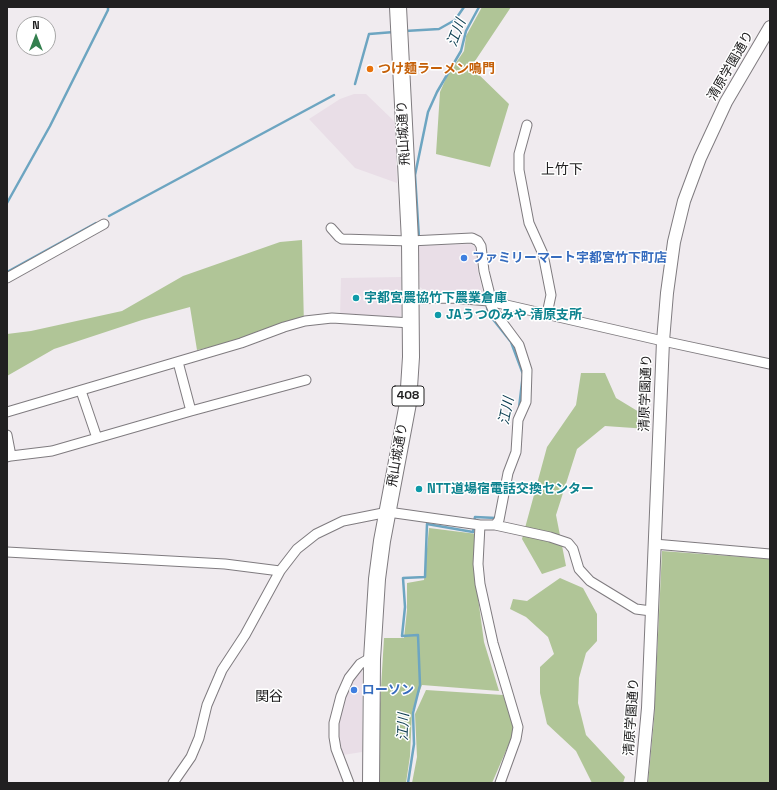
<!DOCTYPE html>
<html>
<head>
<meta charset="utf-8">
<style>
	body { margin:0 }
	#map { position:relative; width:777px; height:790px; overflow:hidden; background:#f0ebef; font-family:"Space Grotesk",sans-serif }
	canvas { display:block }
	.frame { position:absolute; inset:0; border:8px solid #212021; pointer-events:none }
	.north { position:absolute; left:16px; top:16px; width:40px; height:40px; box-sizing:border-box; background:#fff; border:1px solid #a6a6a6; border-radius:50%; rotate:0deg; font-size:11px; font-weight:700; line-height:16px; text-align:center; color:#212021 }
	.north::after { content:''; display:block; margin:auto; width:14px; height:18px; background:#337f4e; clip-path:polygon(50% 0,100% 100%,50% 72%,0 100%) }
</style>
</head>
<body>
<div id="map">
<canvas width="777" height="790"></canvas>
<div class="frame"></div>
<div class="north">N</div>
</div>
<script>
const g = document.querySelector('canvas').getContext('2d');
g.lineJoin = 'round';
function fillPath(path, color) { g.fillStyle = color; g.fill(path, 'evenodd'); }
const shape = rows => new Path2D(rows.map(r => 'M' + r).join(''));
function strokePath(path, color, width, dash) { g.strokeStyle = color; g.lineWidth = width; g.lineCap = dash ? 'butt' : 'round'; g.setLineDash(dash || []); g.stroke(path); }
function write(font, color, halo, rows, align = 'center') {
  g.font = font + ' "Space Grotesk","Noto Sans JP",sans-serif'; g.lineWidth = 3; g.setLineDash([]); g.textBaseline = 'middle'; g.strokeStyle = halo; g.fillStyle = color; for (const [text, x, y, turn = 0] of rows) {
    g.save(); g.translate(x, y); g.rotate((+turn || 0) * Math.PI / 180); g.textAlign = isNaN(turn) ? turn : align; if (halo) g.strokeText(text, 0, 0); g.fillText(text, 0, 0); g.restore();
  }
}
fillPath(shape([
	[354,94,366,94,395,122,397,183,355,168,309,119,340,99],
	[471,244,475,247,478,272,483,293,426,292,420,287,418,246],
	[401,277,401,323,340,318,341,278],
	[362,663,362,752,343,755,337,729,349,674]
]), '#e9dee7');
fillPath(shape([
	[482,7,511,7,471,67,509,104,490,167,436,154,440,92,447,76,464,51,466,36],
	[302,240,304,326,197,350,190,307,142,320,54,349,7,376,7,334,31,331,122,311,183,276,280,242],
	[581,373,605,373,616,398,649,418,648,429,605,426,577,449,556,515,566,566,542,574,522,539,547,447,576,405],
	[429,528,477,534,476,583,484,642,499,691,422,685,412,712,410,756,406,783,377,783,377,754,384,638,404,638,407,610,407,583,424,580],
	[662,551,770,559,770,783,648,783,654,720],
	[560,578,583,588,597,614,597,641,586,653,579,678,578,703,586,735,625,777,623,783,592,783,576,751,547,724,540,693,540,667,554,654,548,637,526,617,510,609,513,599,527,601],
	[426,690,503,695,515,730,492,783,412,783,417,757,415,714]
]), '#b0c597');
strokePath(shape([
	[405,31,439,29,455,20,464,7],
	[355,84,369,34,394,32],
	[7,203,50,126,108,10,108,7],
	[109,216,334,95],
	[419,238,415,175,428,112,437,92,461,51,466,31,479,7],
	[7,272,96,223],
	[487,307,488,313,511,342,523,374,519,408],
	[474,522,475,517,496,518],
	[408,783,414,744,413,713,420,685,418,635,402,636,405,607,403,578,425,577,427,524,473,532,474,527]
]), '#6da5c1', 2.5);
const minor = shape([
	[527,125,519,154,519,170,529,223,543,254,551,295,547,314],
	[7,278,104,224],
	[411,299,452,298,489,301,663,341,770,364],
	[178,362,191,411],
	[81,391,97,438],
	[7,412,241,343,284,327,305,321,332,318,411,323],
	[7,435,11,456,7,457],
	[11,456,52,451,191,411,306,380],
	[480,525,478,564,480,584,493,643,518,727,516,739,500,783],
	[495,525,550,537,568,543,573,549,579,569,590,581,636,609,651,611],
	[654,544,770,554],
	[7,552,225,564,280,571],
	[173,783,191,757,199,738,207,705,222,670,245,635,280,571,297,549,316,534,343,521,388,512,480,525,495,525,499,520,508,473,516,452,518,420,526,402,527,370,519,345,493,310,489,301,490,295,484,271,481,246,478,241,472,238,410,241,342,239,339,237,331,228],
	[349,783,336,749,334,737,334,723,341,696,349,678,360,664,367,660,372,659]
]);
const tertiary = shape([
	[641,783,648,708,663,341,667,293,674,242,684,201,700,158,726,102,770,27]
]);
const trunk = shape([
	[371,783,372,659,377,579,382,541,408,403,411,357,410,241,398,7]
]);
strokePath(minor, '#7f7b7f', 11);
strokePath(tertiary, '#7f7b7f', 14);
strokePath(trunk, '#7f7b7f', 18);
strokePath(minor, '#fff', 9);
strokePath(tertiary, '#fff', 12);
strokePath(trunk, '#fff', 16);
for (const [x, y, r, color] of [
	[370,69,4,"#e8710a"],
	[464,258,4,"#3f7fe0"],
	[356,298,4,"#0f9aa8"],
	[438,315,4,"#0f9aa8"],
	[419,489,4,"#0f9aa8"],
	[354,690,4,"#3f7fe0"]
]) { const dot = new Path2D(); dot.arc(x, y, r, 0, 2 * Math.PI); g.fillStyle = color; g.fill(dot); strokePath(dot, '#fff', 1.5); }
for (const [x, y, w] of [
	[408,396,32]
]) { const box = new Path2D(); box.roundRect(x - w / 2, y - 10, w, 20, 3); g.fillStyle = '#fff'; g.fill(box); strokePath(box, '#212021', 1); }
write('bold 12px', '#212021', null, [
	["408",408,396]
]);
write('13px', '#212021', '#fff', [
	["清原学園通り",731,66,-60],
	["飛山城通り",404,133,-93],
	["清原学園通り",646,393,-88],
	["飛山城通り",398,455,-80],
	["清原学園通り",632,717,-86]
]);
write('bold 13px', '#c56008', '#fff', [
	["つけ麺ラーメン鳴門",378,69]
], 'left');
write('bold 13px', '#366cbe', '#fff', [
	["ファミリーマート宇都宮竹下町店",472,258],
	["ローソン",362,690]
], 'left');
write('bold 13px', '#0d838f', '#fff', [
	["宇都宮農協竹下農業倉庫",364,298],
	["JAうつのみや 清原支所",446,315],
	["NTT道場宿電話交換センター",427,489]
], 'left');
write('italic 14px', '#0b3c50', '#fff', [
	["江川",457,33,-69],
	["江川",507,411,-79],
	["江川",404,727,-88]
]);
write('14px', '#212021', '#fff', [
	["上竹下",562,170],
	["関谷",269,697]
]);
</script>
</body>
</html>
